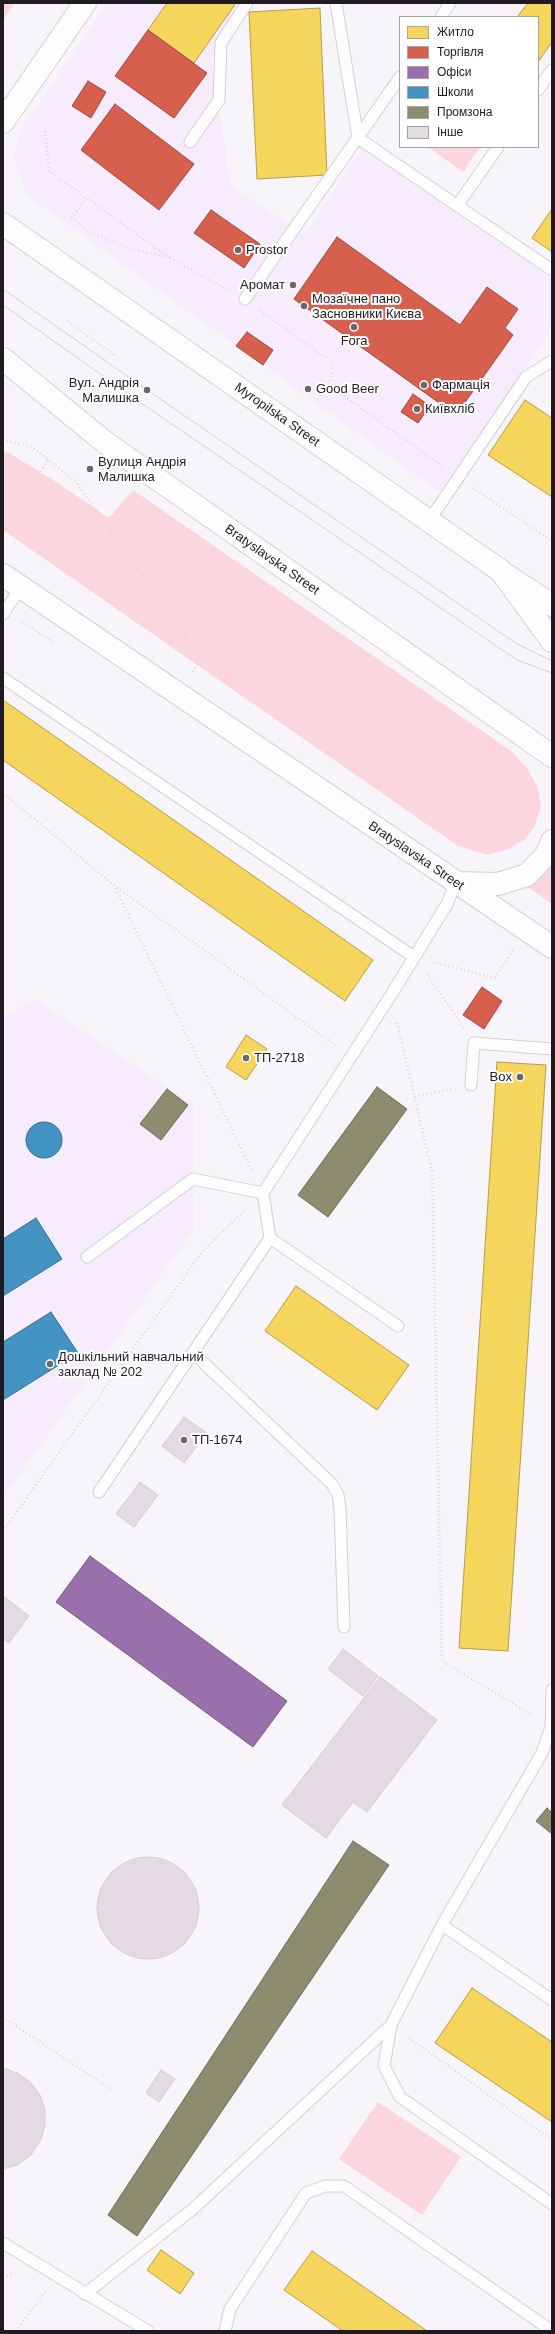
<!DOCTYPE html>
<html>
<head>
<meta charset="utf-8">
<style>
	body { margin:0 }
	#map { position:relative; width:555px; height:2334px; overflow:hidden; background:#f7f4fa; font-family:Helvetica,sans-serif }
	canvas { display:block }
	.frame { position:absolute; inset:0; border:4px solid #201a23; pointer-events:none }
	.legend { position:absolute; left:399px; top:16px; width:140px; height:132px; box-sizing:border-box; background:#fff; border:1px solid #a6a3a7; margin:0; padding:5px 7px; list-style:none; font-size:12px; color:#201a23 }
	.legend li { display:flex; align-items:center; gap:8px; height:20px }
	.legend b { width:20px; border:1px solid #a6a3a7 }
</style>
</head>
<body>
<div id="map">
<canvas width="555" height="2334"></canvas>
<div class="frame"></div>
<ul class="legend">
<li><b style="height:11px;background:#f6d55c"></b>Житло</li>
<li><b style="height:11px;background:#d6604d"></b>Торгівля</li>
<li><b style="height:11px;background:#9970ab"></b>Офіси</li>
<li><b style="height:11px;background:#4393c3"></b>Школи</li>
<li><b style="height:11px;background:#8c8c6e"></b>Промзона</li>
<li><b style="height:11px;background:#e4dae2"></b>Інше</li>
</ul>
</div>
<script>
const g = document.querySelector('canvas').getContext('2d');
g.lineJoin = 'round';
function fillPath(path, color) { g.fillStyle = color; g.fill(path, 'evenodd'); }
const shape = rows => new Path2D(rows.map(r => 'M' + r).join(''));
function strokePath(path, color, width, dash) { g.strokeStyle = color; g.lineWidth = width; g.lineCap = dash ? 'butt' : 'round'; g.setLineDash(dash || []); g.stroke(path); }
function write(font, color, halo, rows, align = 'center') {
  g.font = font + ' Helvetica,sans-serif'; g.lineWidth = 4; g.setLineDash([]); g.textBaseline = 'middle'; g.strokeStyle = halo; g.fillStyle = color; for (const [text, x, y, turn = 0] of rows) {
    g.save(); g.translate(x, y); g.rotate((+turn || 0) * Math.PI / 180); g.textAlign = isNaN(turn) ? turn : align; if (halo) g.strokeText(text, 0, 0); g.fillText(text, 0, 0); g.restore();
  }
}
fillPath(shape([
	[107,3,248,3,211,58,231,186,305,235,362,148,552,279,552,330,439,492,28,196,14,158,19,132],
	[34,999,193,1105,193,1231,3,1498,3,1017]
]), '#f6ecfd');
fillPath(shape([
	[3,3,15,3,3,20],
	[428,147,480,147,463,172],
	[3,452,9,453,53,480,109,518,133,490,511,751,527,768,538,788,541,807,534,827,525,839,509,849,487,855,458,846,3,530],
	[552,866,552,904,526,886,529,881],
	[378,2102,461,2157,422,2215,339,2159]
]), '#fbd6de');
const homes = shape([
	[167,3,236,3,194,63,148,30,167,3],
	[528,3,552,3,552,42,538,62,538,17,517,17,528,3],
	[320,8,327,175,257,179,249,12,320,8],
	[552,209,552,252,532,238,552,209],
	[525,400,552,418,552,497,488,455,525,400],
	[3,700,373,960,345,1001,3,760,3,700],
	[246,1035,267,1049,246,1080,226,1067,246,1035],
	[497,1062,546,1065,508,1651,459,1648,497,1062],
	[296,1286,409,1365,377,1410,265,1331,296,1286],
	[472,1988,552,2042,552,2122,435,2043,472,1988],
	[161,2250,194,2273,180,2294,147,2270,161,2250],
	[312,2251,410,2319,427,2331,343,2331,284,2290,312,2251]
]);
fillPath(homes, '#f6d55c');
strokePath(homes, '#b69d4b', 1);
const shops = shape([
	[148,30,207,73,174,118,115,76,148,30],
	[88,81,106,92,91,118,72,106,88,81],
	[115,104,194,164,159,210,81,150,115,104],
	[211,210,260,244,244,268,194,233,211,210],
	[337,237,460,325,487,287,518,309,505,328,513,335,456,415,294,299,337,237],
	[247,332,273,350,263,365,236,346,247,332],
	[413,394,430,406,418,423,401,412,413,394],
	[482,987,502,1001,484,1029,463,1015,482,987]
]);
fillPath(shops, '#d6604d');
strokePath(shops, '#9f4b40', 1);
const offices = shape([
	[90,1556,287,1701,253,1747,56,1602,90,1556]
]);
fillPath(offices, '#9970ab');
strokePath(offices, '#755682', 1);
const schools = shape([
	'26 1140a18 18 0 1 1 36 0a18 18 0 1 1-36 0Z',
	[36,1218,62,1259,3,1296,3,1239,36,1218],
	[51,1312,78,1353,3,1400,3,1342,51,1312]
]);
fillPath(schools, '#4393c3');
strokePath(schools, '#386f93', 1);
const industry = shape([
	[377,1087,407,1109,328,1217,298,1195,377,1087],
	[167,1089,188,1105,161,1140,140,1124,167,1089],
	[547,1808,552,1813,552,1834,536,1821,547,1808],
	[353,1841,389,1865,137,2236,108,2215,353,1841]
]);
fillPath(industry, '#8c8c6e');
strokePath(industry, '#6c6a58', 1);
const building = shape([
	[184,1417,207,1433,184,1463,162,1446,184,1417],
	[140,1482,158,1495,134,1527,116,1514,140,1482],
	[3,1596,29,1616,9,1643,3,1639,3,1596],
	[343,1649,378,1676,363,1696,328,1669,343,1649],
	[380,1677,437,1720,367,1812,353,1802,326,1838,282,1805,380,1677],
	'97 1908a51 51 0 1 1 102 0a51 51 0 1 1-102 0Z',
	[3,2068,17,2073,30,2082,40,2095,45,2110,45,2126,40,2141,31,2155,17,2165,3,2169,3,2068],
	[161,2070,175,2079,159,2102,146,2093,161,2070]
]);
fillPath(building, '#e4dae2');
strokePath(building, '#d3cdd2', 1);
const service = shape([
	[336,3,358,138,552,270],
	[441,17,450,3],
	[538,90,552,70],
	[190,142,219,100,221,43,247,3],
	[457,206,498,147],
	[245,299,400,77],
	[429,521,526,377,552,361],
	[3,614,21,587],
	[3,678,414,957],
	[471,1085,474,1043,552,1049],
	[270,1238,398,1326],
	[87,1257,193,1179,263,1193],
	[193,1353,332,1484,338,1495,340,1509,344,1627],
	[99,1492,270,1238,263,1193,391,995,447,904,456,883],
	[552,1690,551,1727,542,1753,442,1925,391,2025,384,2066,400,2097,552,2204],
	[442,1925,552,2000],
	[3,2243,148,2331],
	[85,2294,193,2209,391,2025],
	[225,2331,230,2309,306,2193,325,2186,344,2186,552,2331]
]);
const minor = shape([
	[3,575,552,947],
	[456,883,498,884,527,875,547,854,552,841]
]);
const tertiary = shape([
	[3,122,85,3],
	[503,573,552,605]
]);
const primary = shape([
	[3,224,501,571,552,641],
	[3,359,106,443,552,756]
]);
strokePath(service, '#d4cfd7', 13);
strokePath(minor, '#d4cfd7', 24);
strokePath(tertiary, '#d4cfd7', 24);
strokePath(primary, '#d4cfd7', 24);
strokePath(shape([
	[45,131,49,171,170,258,128,248,93,234,72,218,86,198],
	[170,258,229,291],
	[260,310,334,364,329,385,443,467],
	[68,321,114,355],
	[3,440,32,447,76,482,200,657,192,674],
	[473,488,552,541],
	[3,533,48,460],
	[22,622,55,643],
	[3,793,114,885,252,1171],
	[114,885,335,1045],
	[433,962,495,978,513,950],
	[427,974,464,1028],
	[397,1023,432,1171,442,1661,532,1715],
	[415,1097,451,1089],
	[3,1531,202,1252,245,1210],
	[3,2017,110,2089],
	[409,2038,552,2140],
	[3,2277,14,2273],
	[16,2331,45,2292]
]), '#d9d8db', 2.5, [1, 3]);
strokePath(service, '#fefdfe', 11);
strokePath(minor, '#fefdfe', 22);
strokePath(tertiary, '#fefdfe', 22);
strokePath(primary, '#fefdfe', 22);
strokePath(shape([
	[3,289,147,390,517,644,552,661],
	[3,305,144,405,517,660,552,673]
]), '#d2d0d3', 1);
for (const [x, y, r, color] of [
	[238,250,4,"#6b666e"],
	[293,285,4,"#6b666e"],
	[304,306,4,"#6b666e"],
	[354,327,4,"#6b666e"],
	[424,385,4,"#6b666e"],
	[308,389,4,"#6b666e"],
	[147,390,4,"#6b666e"],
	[417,409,4,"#6b666e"],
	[90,469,4,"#6b666e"],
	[246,1058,4,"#6b666e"],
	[520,1077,4,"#6b666e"],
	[50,1364,4,"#6b666e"],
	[184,1440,4,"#6b666e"]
]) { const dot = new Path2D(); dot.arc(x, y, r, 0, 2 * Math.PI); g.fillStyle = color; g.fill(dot); strokePath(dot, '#fff', 1.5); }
write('13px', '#201a23', '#fff', [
	["Prostor",246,250],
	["Аромат",285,285,"right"],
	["Мозаїчне пано",312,299],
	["Засновники Києва",312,314],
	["Fora",354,341,"center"],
	["Вул. Андрія",139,383,"right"],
	["Малишка",139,398,"right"],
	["Фармація",432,385],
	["Good Beer",316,389],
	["Київхліб",425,409],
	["Вулиця Андрія",98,462],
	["Малишка",98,477],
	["ТП-2718",254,1058],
	["Box",512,1077,"right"],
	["Дошкільний навчальний",58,1357],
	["заклад № 202",58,1372],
	["ТП-1674",192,1440]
], 'left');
write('13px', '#201a23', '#fff', [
	["Myropilska Street",277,415,35],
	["Bratyslavska Street",272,560,35],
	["Bratyslavska Street",416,856,34]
]);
</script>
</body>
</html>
